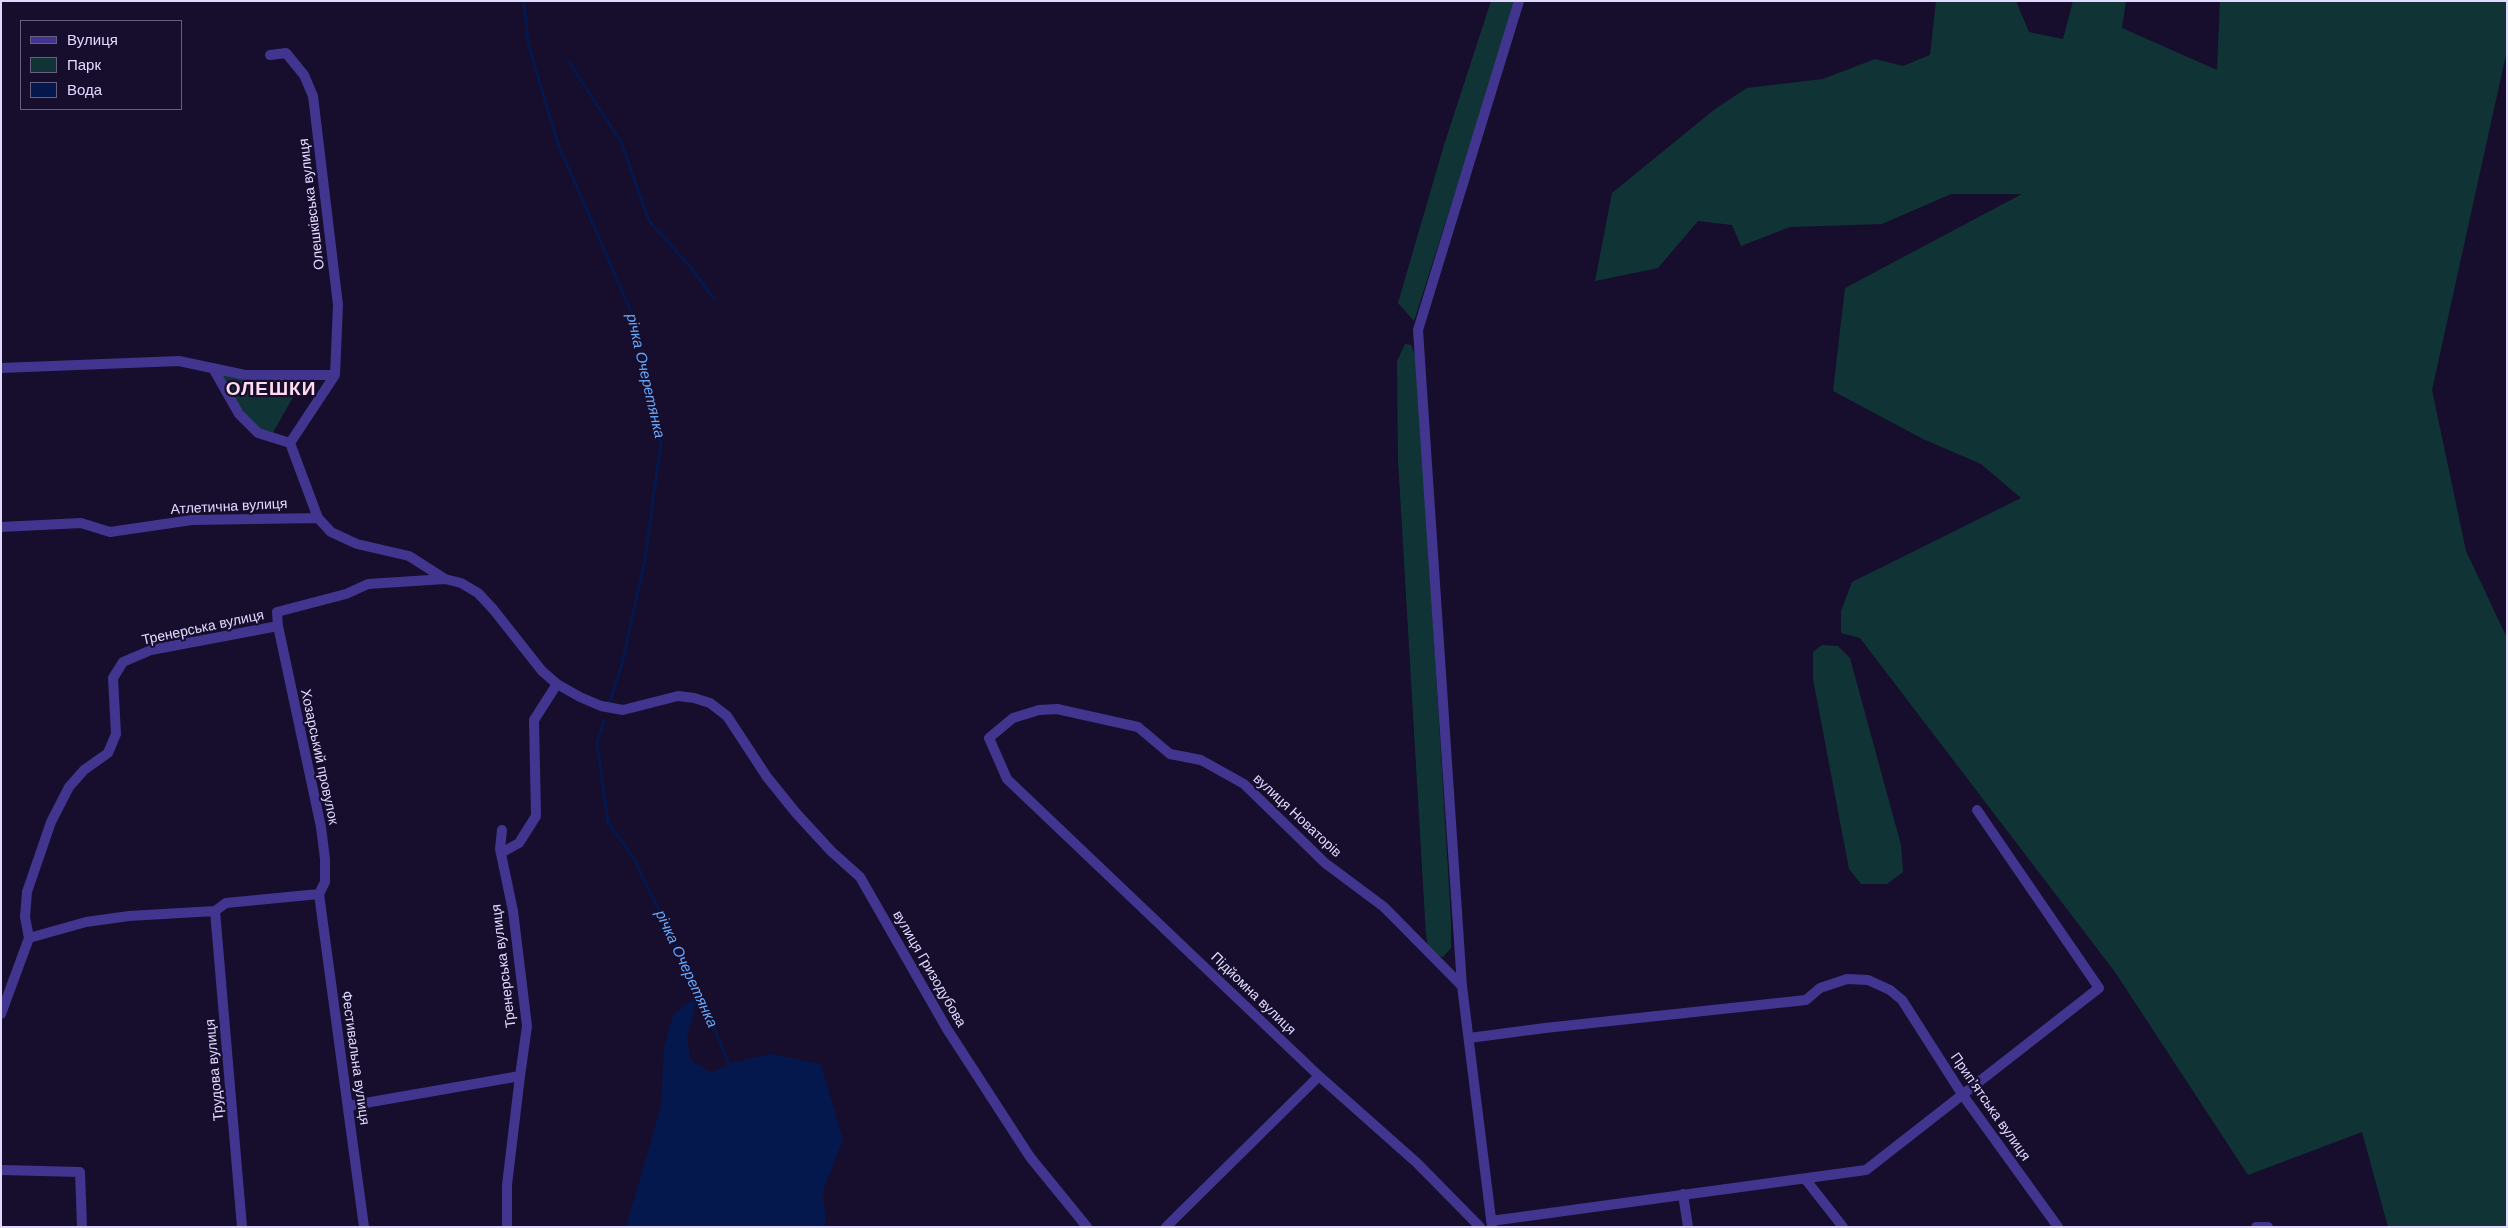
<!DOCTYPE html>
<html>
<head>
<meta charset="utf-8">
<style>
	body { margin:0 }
	#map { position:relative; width:2508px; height:1228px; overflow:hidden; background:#160e2c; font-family:Helvetica,sans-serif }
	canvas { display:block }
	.frame { position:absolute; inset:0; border:2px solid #e1d9ff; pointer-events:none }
	.legend { position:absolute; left:20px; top:20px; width:162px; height:90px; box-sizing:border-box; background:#160e2c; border:1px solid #675f80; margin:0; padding:6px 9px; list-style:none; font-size:15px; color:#e1d9ff }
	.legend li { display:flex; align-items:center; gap:10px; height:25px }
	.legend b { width:25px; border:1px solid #675f80 }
</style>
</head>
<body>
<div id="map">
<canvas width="2508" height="1228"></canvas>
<div class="frame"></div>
<ul class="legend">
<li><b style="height:6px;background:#41358f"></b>Вулиця</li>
<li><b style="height:14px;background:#103436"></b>Парк</li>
<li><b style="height:14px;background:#05184e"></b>Вода</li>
</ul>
</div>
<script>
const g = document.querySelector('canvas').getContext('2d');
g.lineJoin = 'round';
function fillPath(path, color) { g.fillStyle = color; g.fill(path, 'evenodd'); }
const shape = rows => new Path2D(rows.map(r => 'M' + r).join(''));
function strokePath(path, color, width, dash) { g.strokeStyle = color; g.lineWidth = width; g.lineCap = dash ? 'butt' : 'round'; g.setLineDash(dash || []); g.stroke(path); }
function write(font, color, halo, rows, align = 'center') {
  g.font = font + ' Helvetica,sans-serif'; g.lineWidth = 4.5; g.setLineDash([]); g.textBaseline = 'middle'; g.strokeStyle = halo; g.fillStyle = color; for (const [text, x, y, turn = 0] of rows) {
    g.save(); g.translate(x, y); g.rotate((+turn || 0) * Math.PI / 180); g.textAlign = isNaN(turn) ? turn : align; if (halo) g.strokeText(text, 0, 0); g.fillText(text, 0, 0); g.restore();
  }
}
fillPath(shape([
	[1491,1,1516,1,1414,321,1398,303,1444,145],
	[1936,1,2016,1,2029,32,2063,39,2073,1,2126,1,2122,28,2217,70,2220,1,2507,1,2507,50,2432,390,2466,551,2507,638,2507,1227,2388,1227,2362,1132,2248,1175,2115,972,1860,638,1841,633,1841,611,1852,582,2021,498,1981,464,1923,439,1833,391,1845,288,2022,194,1951,194,1882,224,1790,227,1741,246,1732,225,1698,221,1658,268,1595,281,1612,193,1715,109,1747,88,1823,79,1875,59,1903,66,1930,55],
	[1405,344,1411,345,1417,359,1451,920,1451,948,1443,957,1438,956,1429,950,1426,935,1398,459,1397,361],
	[214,370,305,376,271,436,258,433],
	[1822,645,1838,646,1850,658,1901,845,1903,872,1887,884,1861,884,1849,869,1813,679,1813,652]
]), '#103436');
fillPath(shape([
	[698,995,687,1038,691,1060,712,1073,730,1063,771,1054,821,1064,843,1140,823,1191,826,1227,626,1227,661,1106,664,1047,673,1015]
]), '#05184e');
strokePath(shape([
	[524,1,528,43,558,144,633,316,661,442,645,559,622,664,609,704],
	[569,62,621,142,649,221,688,264,715,300],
	[604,721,597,743,608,822,634,859,706,1008,730,1067]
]), '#05184e', 3);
strokePath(shape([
	[1,368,179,361,245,375,335,375,338,305,313,96,304,75,286,53,270,55],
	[214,370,239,414,258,433,290,443,318,518,331,532,357,544,409,556,445,579],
	[290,443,335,375],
	[1,527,81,523,110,532,192,520,318,518],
	[278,626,321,827,325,859,325,882,319,894],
	[501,853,519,843,536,816,534,720,557,684],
	[319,894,226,903,215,911,129,916,86,922,29,938,25,917,27,892,51,822,69,787,84,770,108,753,116,734,113,678,123,662,151,650,278,626,277,612,346,594,368,584,445,579,461,583,478,593,493,609,542,671,557,684,580,697,601,706,623,710,678,696,694,698,710,703,727,716,767,777,796,813,831,851,860,877,947,1029,1030,1157,1087,1227],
	[319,894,364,1227],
	[215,911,242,1227],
	[1462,986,1384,907,1325,863,1244,784,1201,760,1170,754,1138,727,1057,709,1039,710,1013,718,989,738,1007,779,1319,1076,1417,1163,1480,1227],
	[1,1014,29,938],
	[1469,1038,1545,1028,1806,1000,1820,988,1847,979,1868,980,1890,990,1902,1000,1962,1094,2058,1227],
	[348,1106,520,1076,527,1026,513,911,500,849,502,830],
	[1,1170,80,1172,82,1227],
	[1806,1180,1843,1227],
	[1683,1194,1688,1227],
	[1491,1221,1866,1170,2099,988,1977,810],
	[507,1227,507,1185,520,1076],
	[1166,1227,1319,1076],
	[1492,1227,1462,986,1418,330,1519,1],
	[2256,1227,2268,1227]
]), '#41358f', 10);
write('14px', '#e1d9ff', '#160e2c', [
	["Олешківська вулиця",312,204,-97],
	["Атлетична вулиця",229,507,-3],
	["Тренерська вулиця",203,628,-12],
	["Хозарський провулок",319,757,78],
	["вулиця Новаторів",1297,816,43],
	["Тренерська вулиця",504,966,-97],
	["вулиця Гризодубова",929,969,60],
	["Підйомна вулиця",1253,994,44],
	["Фестивальна вулиця",355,1058,82],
	["Трудова вулиця",215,1070,-95],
	["Прип’ятська вулиця",1990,1107,55]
]);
write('italic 15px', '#67a9ff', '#160e2c', [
	["річка Очеретянка",645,376,77],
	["річка Очеретянка",686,969,65]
]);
g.letterSpacing = '1px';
write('bold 19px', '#ffdbee', '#160e2c', [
	["ОЛЕШКИ",271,390]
]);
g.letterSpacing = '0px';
</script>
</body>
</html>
